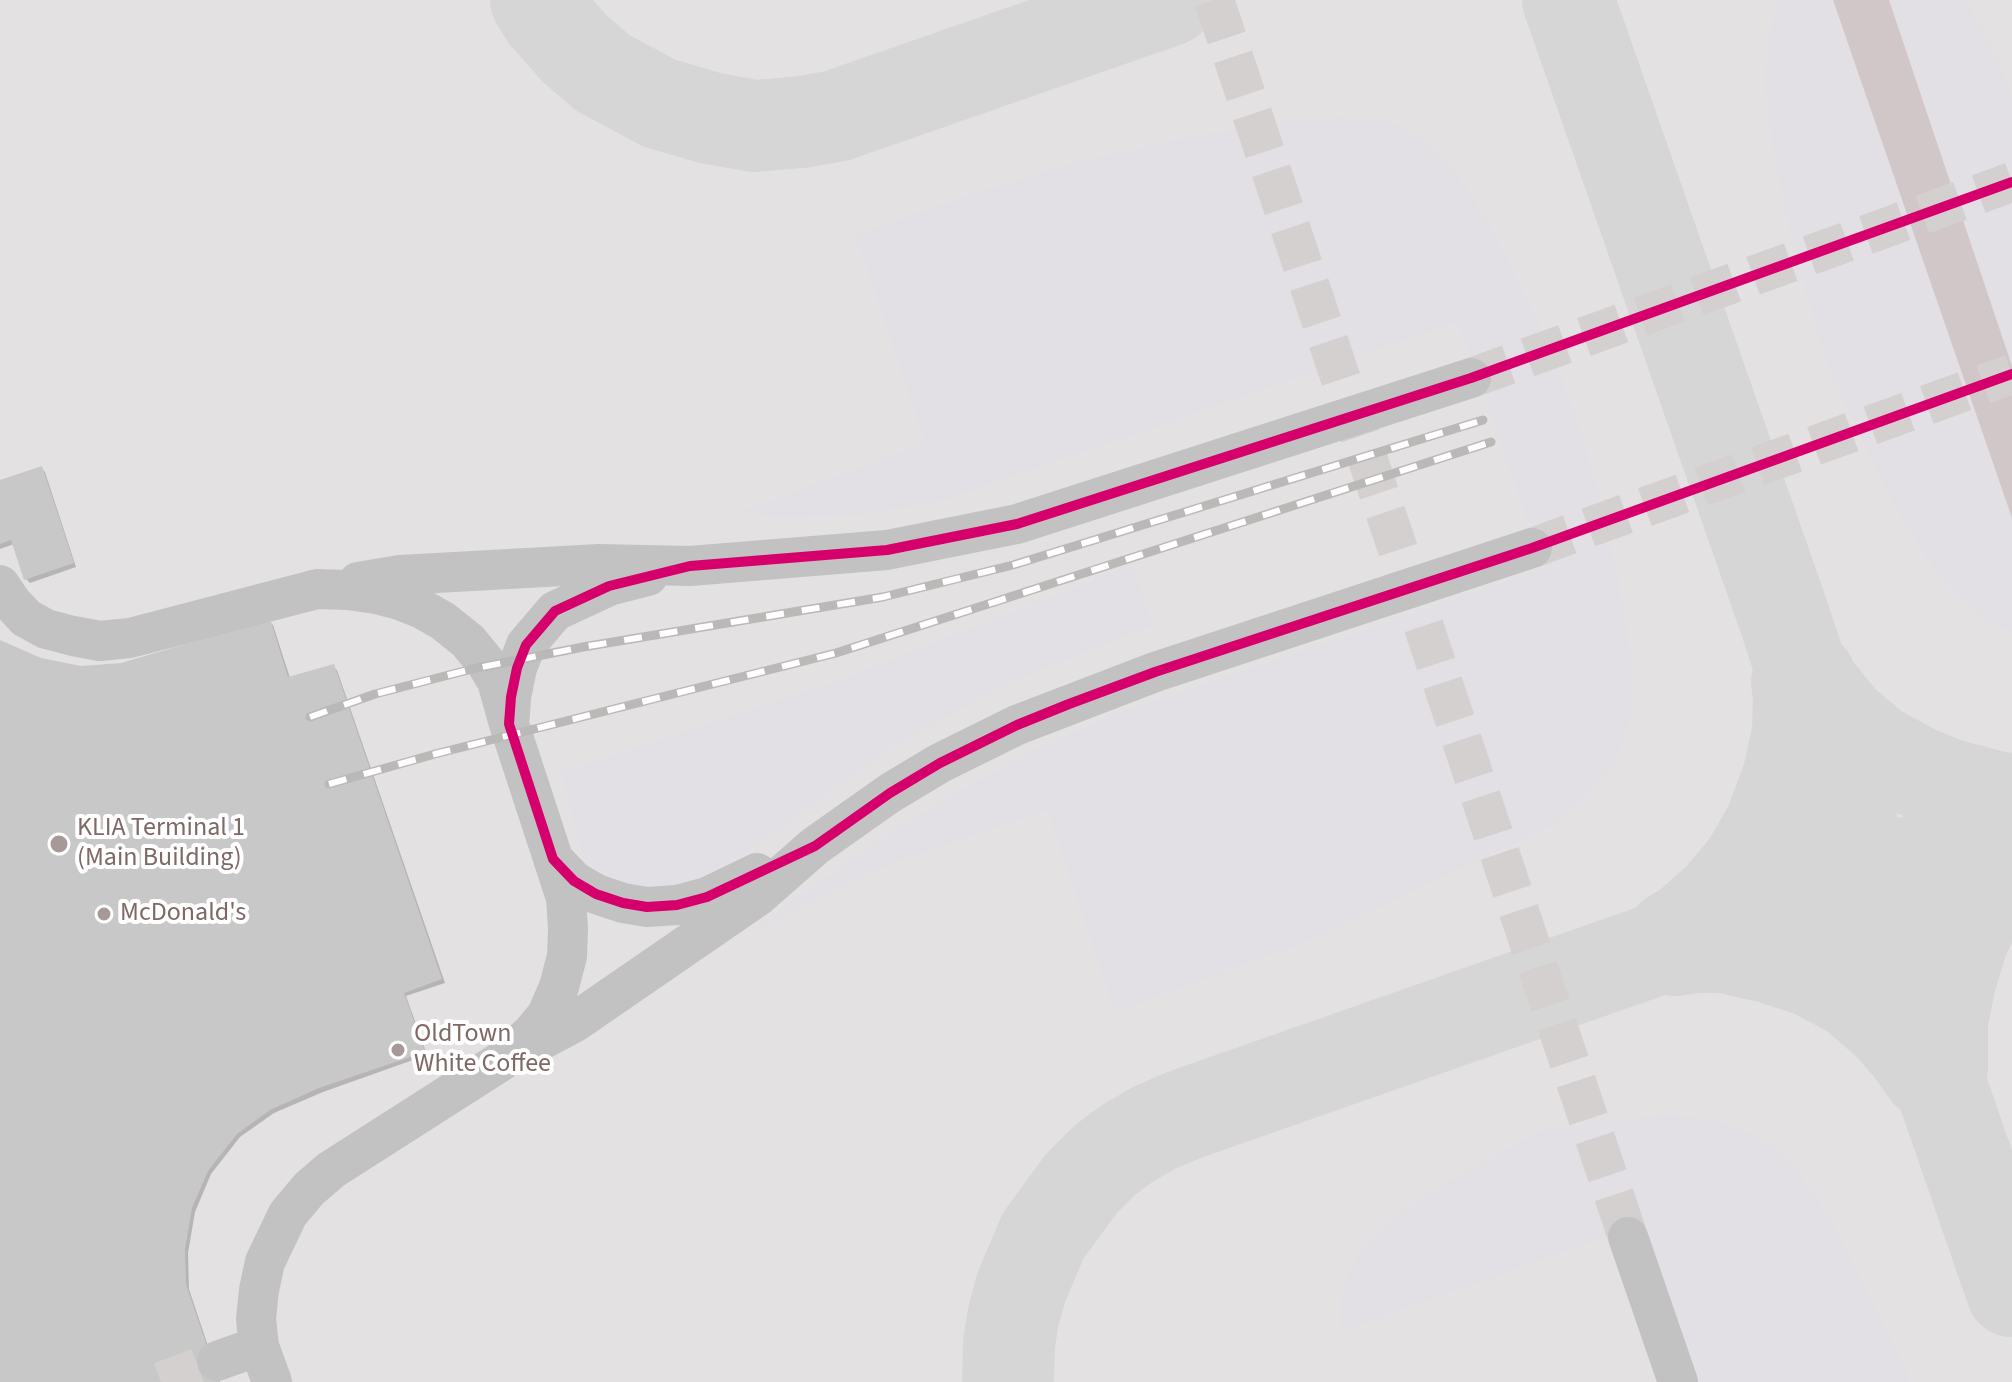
<!DOCTYPE html>
<html>
<head>
<meta charset="utf-8">
<style>
	body { margin:0 }
	canvas { display:block; background:#f1f2f3 }
</style>
</head>
<body>
<canvas width="2012" height="1382"></canvas>
<script>
const g = document.querySelector('canvas').getContext('2d');
g.lineJoin = 'round';
function fillPath(path, color) { g.fillStyle = color; g.fill(path, 'evenodd'); }
const shape = rows => new Path2D(rows.map(r => 'M' + r).join(''));
function strokePath(path, color, width, dash) { g.strokeStyle = color; g.lineWidth = width; g.lineCap = dash ? 'butt' : 'round'; g.setLineDash(dash || []); g.stroke(path); }
function write(font, color, halo, rows, align = 'center') {
  g.font = font + ' "Source Sans 3",sans-serif'; g.lineWidth = 8; g.setLineDash([]); g.textBaseline = 'middle'; g.strokeStyle = halo; g.fillStyle = color; for (const [text, x, y, turn = 0] of rows) {
    g.save(); g.translate(x, y); g.rotate((+turn || 0) * Math.PI / 180); g.textAlign = isNaN(turn) ? turn : align; if (halo) g.strokeText(text, 0, 0); g.fillText(text, 0, 0); g.restore();
  }
}
fillPath(shape([
	[0,0,2012,0,2012,1382,0,1382]
]), '#e4e1e3');
fillPath(shape([
	[1779,0,1833,0,2012,518,2012,630,1998,628,1955,594,1925,555,1891,500,1828,367,1806,291,1788,221,1773,149,1764,81,1769,36],
	[1889,0,1967,0,2006,77,2012,96,2012,366],
	[1341,117,1393,123,1429,144,1465,186,1503,250,1548,344,1580,428,1597,488,1618,576,1632,665,1631,716,1615,762,1583,799,1548,827,1306,942,1115,1012,1048,810,890,864,744,935,892,832,972,784,1038,748,1119,713,1544,568,1458,322,945,500,860,515,781,517,739,512,926,443,855,234,973,194,1072,163,1176,140,1279,122],
	[1132,565,1153,625,1004,685,890,748,749,851,682,886,617,886,585,861,560,772,831,683],
	[1670,1115,1717,1120,1759,1137,1787,1158,1825,1210,1906,1370,1910,1382,1700,1382,1645,1223,1342,1331,1340,1301,1351,1266,1375,1236,1422,1197,1539,1131,1601,1121]
]), '#e2e0e5');
fillPath(shape([
	[1833,0,1889,0,2012,366,2012,518]
]), '#d1c7c8');
fillPath(shape([
	[41,468,45,472,76,567,30,583,26,579,14,544,0,549,0,482],
	[269,621,273,625,290,678,333,667,337,670,445,983,406,996,427,1055,323,1092,274,1113,240,1137,211,1174,195,1212,188,1253,189,1289,220,1382,0,1382,0,643,41,659,81,669,122,665]
]), '#0003');
strokePath(shape([
	[536,0,546,16,575,49,603,73,659,103,710,118,754,126,802,122,836,116,1169,0],
	[1568,0,1785,620,1868,875,2012,1291],
	[1810,678,1812,684,1843,722,1875,749,1917,772,1950,785,1995,797,2012,799],
	[1672,936,1686,928,1719,899,1748,864,1770,826,1788,778,1798,733,1799,695,1797,682],
	[1675,950,1694,947,1724,947,1769,957,1812,971,1853,993,1888,1023,1910,1048,1928,1073],
	[1942,1068,1942,1021,1950,981,1963,938,1981,902,2004,868,2012,859],
	[1008,1382,1009,1344,1013,1318,1021,1288,1043,1236,1081,1184,1105,1160,1128,1143,1154,1128,1184,1115,1868,875,1975,843,2012,829]
]), '#d6d6d6', 92);
fillPath(shape([
	[42,466,74,563,24,580,11,540,0,544,0,480],
	[270,619,288,677,334,664,442,979,404,993,425,1052,319,1088,270,1110,237,1134,208,1171,192,1208,185,1249,186,1284,219,1382,0,1382,0,640,41,658,81,666,121,663]
]), '#c9c8c8');
strokePath(shape([
	[1214,0,1628,1237],
	[1471,378,2012,182],
	[1532,548,2012,374],
	[161,1382,217,1361]
]), '#d4d0d0', 40, [40, 20]);
strokePath(shape([
	[358,582,400,575,599,564,690,566,887,550,1017,524,1471,378],
	[0,585,12,603,26,618,46,629,73,636,100,641,130,638,317,589,348,590,376,594,399,600,422,609,443,621,468,641,486,663,497,681,509,724,566,898,568,928,567,956,559,987,547,1015,532,1033,500,1062,331,1170,309,1189,288,1214,265,1262,259,1290,256,1319,259,1346,272,1382],
	[510,715,511,697,517,668,526,645,555,611,609,586,648,576],
	[554,860,574,881,596,894,623,903,647,907,677,905,707,897,757,873],
	[528,1047,575,1022,758,896,815,846,890,793,940,763,1017,725,1155,672,1532,548],
	[1628,1237,1678,1382],
	[217,1361,259,1346]
]), '#c3c2c2', 40);
const rail = shape([
	[310,717,375,694,472,669,583,647,883,597,1013,565,1483,420],
	[329,784,435,754,836,653,1491,442]
]);
strokePath(rail, '#bbb9b8', 9);
strokePath(rail, '#fff', 6, [18]);
strokePath(shape([
	[2012,182,1471,378,1017,524,887,550,690,566,609,586,555,611,526,645,517,668,511,697,509,724,553,859,574,881,596,894,623,903,647,907,677,905,707,897,815,846,890,793,940,763,1017,725,1069,704,1155,672,1532,548,2012,374]
]), '#d6006c', 10);
for (const [x, y, r, color] of [
	[59,844,10,"#a69997"],
	[104,914,8,"#a69997"],
	[398,1050,8,"#a69997"]
]) { const dot = new Path2D(); dot.arc(x, y, r, 0, 2 * Math.PI); g.fillStyle = color; g.fill(dot); strokePath(dot, '#fff', 3); }
write('26px', '#7e6966', '#fff', [
	["KLIA Terminal 1",77,829],
	["(Main Building)",77,859],
	["McDonald's",120,914],
	["OldTown",414,1035],
	["White Coffee",414,1065]
], 'left');
</script>
</body>
</html>
